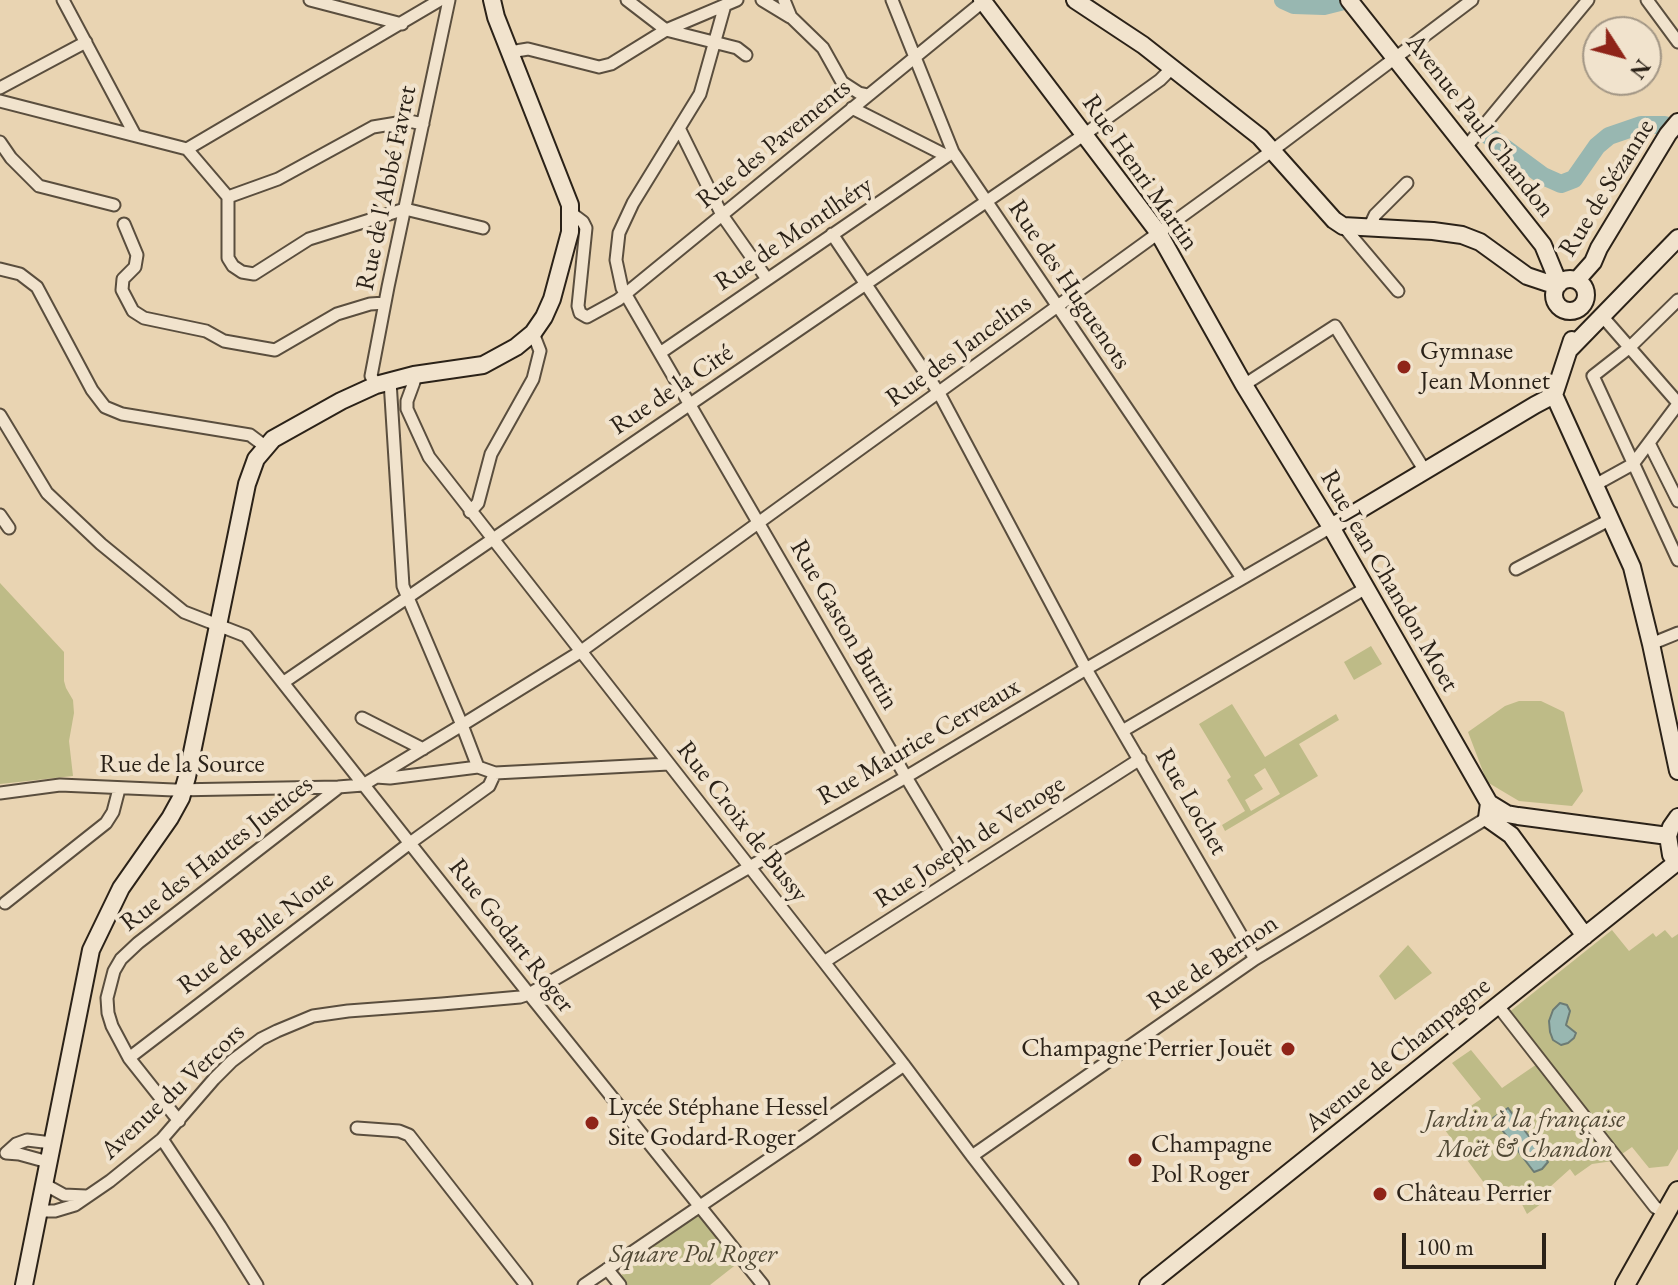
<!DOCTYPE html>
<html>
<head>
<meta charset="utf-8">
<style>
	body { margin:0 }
	#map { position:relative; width:1678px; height:1285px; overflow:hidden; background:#e9d4b2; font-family:"EB Garamond",serif }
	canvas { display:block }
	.north { position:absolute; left:1582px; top:16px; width:80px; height:80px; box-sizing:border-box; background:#f1e3cd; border:2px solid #a29685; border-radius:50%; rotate:126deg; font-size:22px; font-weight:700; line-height:32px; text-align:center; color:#2b2218 }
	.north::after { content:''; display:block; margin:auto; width:28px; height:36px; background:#8f2418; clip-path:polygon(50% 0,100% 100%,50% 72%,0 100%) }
	.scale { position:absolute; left:1402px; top:1233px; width:144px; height:36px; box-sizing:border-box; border:4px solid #2b2218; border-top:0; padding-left:10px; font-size:24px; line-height:28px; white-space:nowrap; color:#2b2218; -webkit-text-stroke:6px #f1e3cd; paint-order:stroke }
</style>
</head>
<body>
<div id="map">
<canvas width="1678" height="1285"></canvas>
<div class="north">N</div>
<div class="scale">100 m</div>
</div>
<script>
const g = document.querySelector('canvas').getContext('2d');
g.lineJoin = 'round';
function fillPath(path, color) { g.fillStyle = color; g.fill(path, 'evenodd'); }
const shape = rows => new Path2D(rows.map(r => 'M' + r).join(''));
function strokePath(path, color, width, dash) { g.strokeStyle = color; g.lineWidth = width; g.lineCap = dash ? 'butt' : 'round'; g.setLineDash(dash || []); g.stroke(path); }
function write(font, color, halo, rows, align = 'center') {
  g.font = font + ' "EB Garamond",serif'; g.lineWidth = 8; g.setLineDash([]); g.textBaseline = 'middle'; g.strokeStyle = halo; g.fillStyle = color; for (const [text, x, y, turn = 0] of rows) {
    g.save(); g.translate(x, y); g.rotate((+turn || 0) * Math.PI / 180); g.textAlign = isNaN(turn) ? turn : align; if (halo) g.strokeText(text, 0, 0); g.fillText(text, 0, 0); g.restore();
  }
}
fillPath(shape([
	[0,583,64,652,64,681,66,688,73,700,74,713,69,741,73,776,0,784],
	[1371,646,1382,664,1354,680,1344,662],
	[1519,701,1541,701,1564,712,1583,791,1572,806,1519,801,1487,782,1468,732,1505,706],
	[1232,704,1265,757,1336,714,1339,720,1299,744,1318,776,1225,831,1222,825,1245,811,1227,780,1231,777,1199,724],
	[1265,768,1280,794,1251,811,1245,800,1263,789,1254,775],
	[1612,930,1629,951,1653,933,1656,937,1665,930,1672,938,1678,934,1678,1149,1668,1166,1649,1168,1632,1147,1622,1154,1508,1013],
	[1408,945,1432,973,1395,1000,1379,976],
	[1471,1050,1502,1088,1537,1064,1613,1161,1592,1164,1575,1176,1570,1169,1541,1195,1545,1201,1527,1214,1512,1185,1493,1195,1442,1126,1481,1099,1452,1063],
	[699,1215,738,1263,710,1285,628,1285,622,1277,623,1267]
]), '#bebb87');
const water = shape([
	[1560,1003,1567,1005,1570,1011,1566,1025,1576,1033,1574,1038,1568,1043,1561,1045,1553,1040,1550,1032,1549,1021,1553,1010,1560,1003],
	[1508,1108,1548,1162,1542,1169,1534,1172,1493,1118,1508,1108]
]);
fillPath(water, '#98b7b1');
strokePath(water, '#6c7b74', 2);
strokePath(shape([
	[1283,0,1294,5,1324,6,1344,1],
	[1486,134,1543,176,1561,184,1574,179,1597,146,1609,136,1641,125,1665,125]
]), '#98b7b1', 18);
const street = shape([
	[63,0,135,135],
	[310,0,402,24],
	[627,0,666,30,737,48,746,55],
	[762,0,790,17],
	[784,0,791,17,823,48,842,82,859,93,868,95],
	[892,0,953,152,1242,578],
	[1647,0,1678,42],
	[725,5,700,94,633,203,619,233,616,260,622,288,906,777,963,872],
	[510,52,528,49,599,67,611,64,666,30,737,0],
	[0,88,86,42],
	[0,101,187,149],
	[852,108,947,156],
	[679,128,722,215,767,279],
	[0,142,11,158,39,186,114,205],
	[1466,147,1588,0],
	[187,149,228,197,228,258,233,266,242,272,254,274,309,239,405,209,483,228],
	[187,149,440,0],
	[228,197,278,179,373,127,409,121,423,124],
	[571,213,583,222,586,228,578,306,580,313,587,317,618,300,985,0],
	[124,224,137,255,135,267,123,279,122,290,133,311,144,318,206,331,224,341,275,350,337,314,370,304,385,303],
	[1343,226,1398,291],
	[1369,228,1375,215,1407,183],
	[832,234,939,393,1086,669,1255,959],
	[0,269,20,274,37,287,92,390,105,407,122,414,250,435,266,447],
	[1678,300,1630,347,1593,376,1678,560],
	[1602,316,1678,403],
	[660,353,953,152],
	[414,375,414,382,407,401,407,409,429,457,824,962,904,1065,972,1156,1072,1285],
	[390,381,403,586,462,725,580,652,1273,150,1472,0],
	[376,385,371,376,388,287,449,0],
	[1244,385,1335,326,1425,471],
	[0,415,47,493,101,544,184,612,246,636,529,994,763,1285],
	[1649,443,1678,501],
	[1595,485,1633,464,1678,404],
	[470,512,478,503,491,454,533,379,540,351,533,333],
	[0,515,9,528],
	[1516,569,1611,519],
	[1651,644,1678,633],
	[284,682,1085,134,1160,80,1172,68],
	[362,718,423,749],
	[1124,730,1366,588],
	[376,777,390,778,478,767,495,773,669,764],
	[0,793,60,785,174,790,338,787,363,785,462,725,478,767],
	[5,903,106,823,113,812,119,789],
	[824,962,1140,759],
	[1498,1006,1655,1207,1665,1213],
	[129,1058,410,843,489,786,495,773],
	[179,1121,129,1058,112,1026,108,1013,107,998,114,971,121,959,138,943,338,788],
	[357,1128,399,1131,409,1135,526,1285],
	[162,1139,220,1226,257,1285],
	[972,1156,1255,959,1487,818],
	[48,1162,19,1154,6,1153,16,1144,27,1140,52,1143],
	[44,1184,64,1195,86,1196],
	[38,1211,55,1211,75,1205,110,1181,162,1139,214,1079,232,1061,261,1039,277,1031,313,1016,348,1011,442,1004,520,997,529,994,906,777,1091,666,1331,527],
	[607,1269,620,1285],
	[584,1285,806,1134,904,1065]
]);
const secondary = shape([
	[982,0,1158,232,1244,385,1331,527,1489,803],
	[1075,0,1143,45,1260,137,1334,220,1343,226,1433,231,1462,235,1480,242,1527,276,1557,286],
	[1349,0,1543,245,1559,284],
	'1554 295a16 16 0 1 1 32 0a16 16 0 1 1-32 0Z',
	[1577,280,1593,262,1599,248,1668,134,1678,122],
	[1569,350,1678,238],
	[1554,395,1632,567,1651,644,1678,771],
	[1554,395,1572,340],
	[1331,527,1535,405,1554,395],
	[1489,803,1507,814,1518,816,1668,836],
	[1489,803,1487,818,1511,835,1585,936],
	[1678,817,1671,827,1668,836,1671,855,1678,863],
	[24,1285,91,950,121,888,170,818,181,798,187,777,247,484,256,459,273,439,341,401,376,385,414,375,483,365,516,347,533,333,544,317,552,299,570,232,570,205,496,17,492,0],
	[1148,1285,1677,862]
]);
const primary = shape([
	[1625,1285,1678,1191]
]);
strokePath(street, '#5a4e3e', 15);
strokePath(secondary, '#2b2218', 20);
strokePath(primary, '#2b2218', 22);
strokePath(street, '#f1e3cd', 11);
strokePath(secondary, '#f1e3cd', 16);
strokePath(primary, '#e9d4b2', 18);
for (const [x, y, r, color] of [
	[1404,367,8,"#8f2418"],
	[1288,1049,8,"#8f2418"],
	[592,1123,8,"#8f2418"],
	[1135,1160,8,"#8f2418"],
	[1380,1194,8,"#8f2418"]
]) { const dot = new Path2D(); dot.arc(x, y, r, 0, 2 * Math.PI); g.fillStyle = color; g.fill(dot); strokePath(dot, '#f1e3cd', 3); }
write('26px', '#2b2218', '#f1e3cd', [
	["Avenue Paul Chandon",1480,126,52],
	["Rue des Pavements",774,144,-39],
	["Rue Henri Martin",1140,173,55],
	["Rue de l'Abbé Favret",387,188,-78],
	["Rue de Sézanne",1607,188,-58],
	["Rue de Montlhéry",794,234,-34],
	["Rue des Huguenots",1069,285,56],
	["Rue des Jancelins",959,351,-36],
	["Rue de la Cité",672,390,-34],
	["Rue Jean Chandon Moet",1389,581,60],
	["Rue Gaston Burtin",844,625,60],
	["Rue Maurice Cerveaux",919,742,-30],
	["Rue de la Source",182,765],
	["Rue Lochet",1191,802,60],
	["Rue Croix de Bussy",742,822,52],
	["Rue Joseph de Venoge",970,842,-33],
	["Rue des Hautes Justices",217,854,-38],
	["Rue de Belle Noue",256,933,-37],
	["Rue Godart Roger",511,936,52],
	["Rue de Bernon",1213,963,-34],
	["Avenue de Champagne",1398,1055,-39],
	["Avenue du Vercors",173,1092,-43]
]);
write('26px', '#2b2218', '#f1e3cd', [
	["Gymnase",1420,352],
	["Jean Monnet",1420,382],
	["Champagne Perrier Jouët",1272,1049,"right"],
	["Lycée Stéphane Hessel",608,1108],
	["Site Godard-Roger",608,1138],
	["Champagne",1151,1145],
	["Pol Roger",1151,1175],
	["Château Perrier",1396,1194]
], 'left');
write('italic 26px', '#504834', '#f1e3cd', [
	["Jardin à la française",1525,1120],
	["Moët & Chandon",1525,1150],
	["Square Pol Roger",693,1255]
]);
</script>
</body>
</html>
